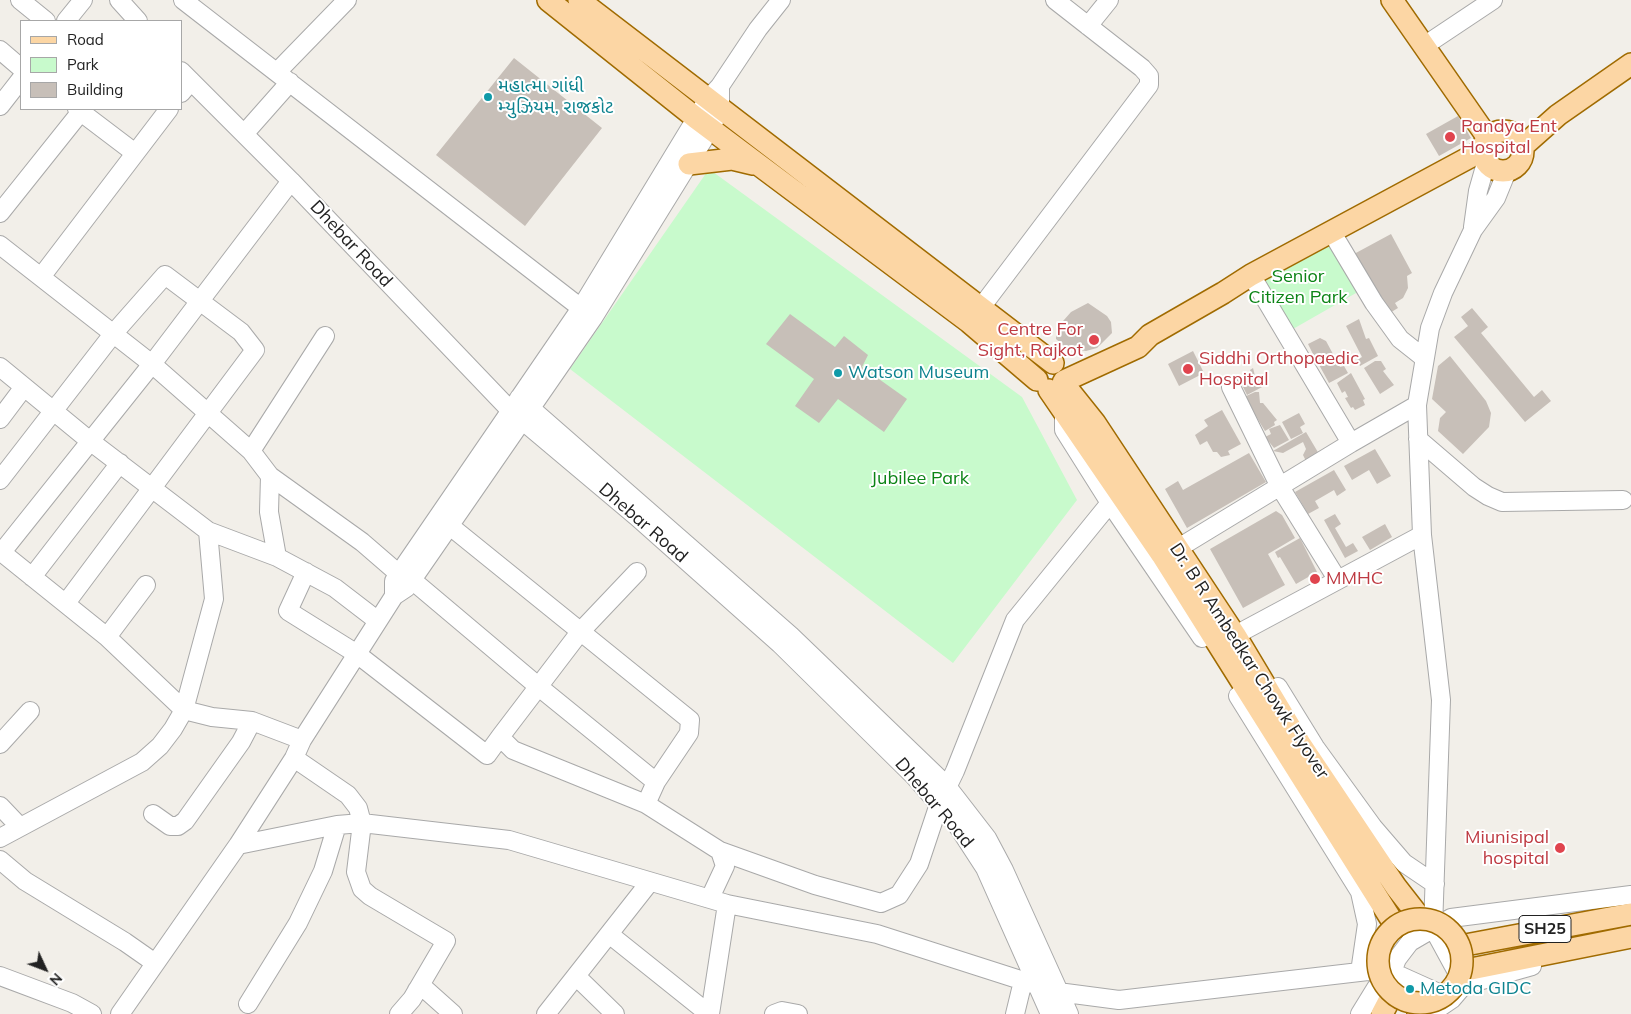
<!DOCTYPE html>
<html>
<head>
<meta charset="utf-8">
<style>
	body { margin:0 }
	#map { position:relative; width:1631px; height:1014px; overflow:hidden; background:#f2efe9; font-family:Mulish,sans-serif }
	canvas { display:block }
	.legend { position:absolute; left:20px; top:20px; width:162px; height:90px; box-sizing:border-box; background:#fff; border:1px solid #a7a7a7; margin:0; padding:6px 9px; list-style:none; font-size:15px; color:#222 }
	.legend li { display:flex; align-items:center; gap:10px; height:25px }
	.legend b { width:25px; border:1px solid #a7a7a7 }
	.north { position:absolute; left:20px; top:944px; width:50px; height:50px; -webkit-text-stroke:4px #fff; paint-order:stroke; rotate:133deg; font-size:14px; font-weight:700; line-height:20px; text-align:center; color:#222 }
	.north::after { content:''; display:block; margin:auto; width:18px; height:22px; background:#222; clip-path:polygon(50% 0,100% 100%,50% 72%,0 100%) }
</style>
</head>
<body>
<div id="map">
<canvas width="1631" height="1014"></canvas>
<ul class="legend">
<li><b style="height:6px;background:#fcd6a4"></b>Road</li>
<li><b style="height:14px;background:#c8facc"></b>Park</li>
<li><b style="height:14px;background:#c7bfb8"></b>Building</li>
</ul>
<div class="north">N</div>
</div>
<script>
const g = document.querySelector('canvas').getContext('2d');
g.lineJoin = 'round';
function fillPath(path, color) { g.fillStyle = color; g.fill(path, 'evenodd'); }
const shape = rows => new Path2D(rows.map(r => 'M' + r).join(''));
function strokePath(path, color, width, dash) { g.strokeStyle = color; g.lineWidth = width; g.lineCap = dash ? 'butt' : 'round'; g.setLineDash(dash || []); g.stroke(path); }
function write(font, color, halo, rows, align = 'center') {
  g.font = font + ' Mulish,"Noto Sans Gujarati",sans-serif'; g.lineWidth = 4; g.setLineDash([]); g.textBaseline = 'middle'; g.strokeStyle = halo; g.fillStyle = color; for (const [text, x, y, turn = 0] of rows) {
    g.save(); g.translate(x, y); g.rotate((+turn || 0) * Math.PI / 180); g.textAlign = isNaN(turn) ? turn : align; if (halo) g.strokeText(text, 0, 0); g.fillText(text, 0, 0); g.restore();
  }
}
fillPath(shape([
	[709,169,1022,397,1077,500,953,663,570,369],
	[1331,231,1363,289,1286,333,1251,275]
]), '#c8facc');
fillPath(shape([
	[514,58,602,128,525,226,436,155],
	[1458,116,1471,138,1439,156,1426,134],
	[1391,234,1412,273,1407,276,1408,288,1403,298,1395,303,1398,308,1388,314,1354,254],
	[1088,303,1107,316,1111,322,1112,333,1097,348,1086,351,1066,348,1056,339,1056,329,1071,312],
	[1472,308,1488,327,1481,333,1534,397,1542,390,1551,401,1525,422,1454,337,1468,326,1461,317],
	[790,314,835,347,844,336,868,355,862,367,907,399,884,432,838,399,819,423,795,406,814,379,766,344],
	[1359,319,1366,339,1369,338,1378,356,1360,366,1357,360,1362,357,1346,326],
	[1320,338,1326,341,1340,367,1344,366,1348,373,1329,383,1318,363,1321,361,1318,356,1314,356,1308,344],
	[1193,351,1204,373,1179,386,1168,364],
	[1450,356,1486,401,1491,413,1489,427,1463,454,1438,431,1440,418,1446,412,1432,399,1438,366],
	[1375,361,1381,361,1386,369,1383,371,1394,385,1380,394,1364,368],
	[1253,368,1257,384,1262,381,1264,386,1247,395,1239,379,1251,373,1250,370],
	[1351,373,1365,399,1363,400,1365,405,1355,410,1353,407,1351,408,1345,398,1348,397,1345,391,1342,393,1337,383],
	[1255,392,1259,392,1260,403,1263,403,1277,420,1274,422,1275,425,1265,431,1244,397],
	[1222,410,1241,444,1228,451,1230,455,1221,457,1217,452,1213,452,1207,441,1200,445,1195,435,1208,426,1204,420],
	[1299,413,1305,424,1300,427,1303,433,1291,439,1282,422],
	[1280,425,1289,440,1274,448,1265,437,1271,434,1269,429],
	[1306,432,1319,454,1306,461,1303,455,1306,449,1303,442,1283,453,1273,451],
	[1375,449,1391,476,1377,484,1369,470,1352,480,1344,466],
	[1249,453,1266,482,1187,528,1165,489,1178,481,1183,490],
	[1334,470,1346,490,1337,496,1334,490,1315,501,1319,508,1308,514,1295,492],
	[1276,511,1282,515,1295,538,1268,554,1285,585,1243,608,1210,549],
	[1335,514,1341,524,1335,528,1346,547,1353,543,1358,551,1345,558,1324,520],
	[1385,524,1392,537,1370,550,1362,537],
	[1300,538,1317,572,1296,584,1280,557,1278,558,1275,552]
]), '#c7bfb8');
const minor = shape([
	[20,0,46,21],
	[119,0,138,21],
	[183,0,590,315],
	[66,21,83,0],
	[1088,26,1109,0],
	[1424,46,1493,0],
	[0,50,21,68],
	[181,71,291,181,510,410,636,516,780,644,914,776,957,825,985,868,1050,1014],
	[277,72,347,0],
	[181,93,191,81],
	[0,106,21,79],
	[77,109,135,153],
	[244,134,290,82],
	[0,213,83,109],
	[1473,227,1478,191,1486,163],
	[1331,231,1374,303,1400,339,1424,358],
	[0,245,152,364,251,451,270,476,362,542,399,574],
	[1251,275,1351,443],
	[41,277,169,109],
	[973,318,1149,85,1149,76,1142,68,1055,0],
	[0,367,90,441,208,531,214,599,184,710,173,729,160,746,142,762,0,838],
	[1231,387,1280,487,1337,579],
	[519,398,790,635,946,785,987,838,1004,870,1069,1014],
	[1064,418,1064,430,1110,503,1202,638],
	[0,419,24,387],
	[1418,439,1474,487,1488,496,1502,502,1623,500],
	[251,451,325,336],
	[270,476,269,512,277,557],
	[0,480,113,334,165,275,241,332,255,350,66,603],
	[450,526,690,720,689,733,656,782,646,804],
	[208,531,277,557,335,588,378,621],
	[1185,544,1351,443,1417,405],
	[0,551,107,637,184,710,212,717,252,721,302,740],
	[2,552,152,364,291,181],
	[306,572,288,611,357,654,487,755,500,737],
	[637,572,580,632,500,737,513,750,646,804,720,851,725,866,710,898],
	[32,577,120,463],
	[412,580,539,687,656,782],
	[394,596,394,581,581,308,708,99,720,86,758,29,781,0],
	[1243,631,1422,535],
	[107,637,146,585],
	[1278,687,1315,747,1373,827,1404,863,1435,884],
	[1238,696,1360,892,1367,924,1360,972],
	[0,744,30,711],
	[294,758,348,795,358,808,362,823,356,872,362,889,370,896,446,941,412,999,399,1014],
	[0,806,20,827],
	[153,814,170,826,178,826,185,821,241,742,252,721],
	[238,845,337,825,362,823,509,840,727,904,877,934,1058,992,1119,1000,1368,971,1392,972,1452,999],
	[720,851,815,885,881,903,899,895,919,864,939,804,955,771,1015,620,1110,503],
	[0,860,25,881,125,942,155,963],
	[609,934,709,1014],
	[0,976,72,1003,92,1014],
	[577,977,615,1014],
	[1464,985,1433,928,1441,700,1422,535,1417,405,1430,328,1443,293,1473,230,1496,198,1507,171],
	[417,990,425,989,453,1014],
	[248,1004,298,923,323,871,337,825],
	[120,1014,238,845,294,758,302,740,394,596,406,588,412,580,593,318,710,129,720,109,720,86],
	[546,1014,649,883],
	[710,1014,727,904],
	[774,1014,782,1011,798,1014],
	[1015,1014,1023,981],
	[1360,1014,1376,988,1392,972,1397,959,1410,942,1451,918,1631,895],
	[1430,1014,1452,999,1464,985,1532,966]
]);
const major = shape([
	[548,0,696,118,969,322,1037,380],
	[579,0,1053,363],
	[1392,0,1488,138],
	'1483 151a20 20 0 1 1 40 0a20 20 0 1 1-40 0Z',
	[1522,147,1558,115,1631,64],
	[689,164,732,159,753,164],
	[1064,381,1138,347,1150,335,1223,293,1251,275,1483,150],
	[1063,383,1095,423,1235,635,1299,742,1396,887,1421,919],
	[1049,390,1162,555,1396,927],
	[1460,946,1631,914],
	[1461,971,1631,937],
	[1382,1014,1393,993],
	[1418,1014,1424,1003]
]);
strokePath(minor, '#a9a9a9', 20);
strokePath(major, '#a06b00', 24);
strokePath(minor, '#fff', 18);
strokePath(major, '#fcd6a4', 21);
const majorBridge = shape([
	'1378 961a42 42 0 1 1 84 0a42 42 0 1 1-84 0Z'
]);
strokePath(majorBridge, '#a06b00', 24, []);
strokePath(majorBridge, '#fcd6a4', 21);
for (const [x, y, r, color] of [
	[488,97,5,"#0f9aa8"],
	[1450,137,6,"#e0444e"],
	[1094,340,6,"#e0444e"],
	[1188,369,6,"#e0444e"],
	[838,373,5,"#0f9aa8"],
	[1315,579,6,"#e0444e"],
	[1560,848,6,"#e0444e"],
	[1410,989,5,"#0f9aa8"]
]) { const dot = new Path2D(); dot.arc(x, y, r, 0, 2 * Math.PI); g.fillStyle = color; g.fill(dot); strokePath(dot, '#fff', 2); }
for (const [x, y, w] of [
	[1545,929,52]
]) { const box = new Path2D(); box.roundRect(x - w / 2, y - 13.5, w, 27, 4); g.fillStyle = '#fff'; g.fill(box); strokePath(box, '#222', 1); }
write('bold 16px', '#222', null, [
	["SH25",1545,929]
]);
write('18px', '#0d838f', '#fff', [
	["મહાત્મા ગાંધી",498,87],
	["મ્યુઝિયમ, રાજકોટ",498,108],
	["Watson Museum",848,373],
	["Metoda GIDC",1420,989]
], 'left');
write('18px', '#be3a42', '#fff', [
	["Pandya Ent",1461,127],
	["Hospital",1461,148],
	["Centre For",1083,330,"right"],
	["Sight, Rajkot",1083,351,"right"],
	["Siddhi Orthopaedic",1199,359],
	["Hospital",1199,380],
	["MMHC",1326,579],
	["Miunisipal",1549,838,"right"],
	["hospital",1549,859,"right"]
], 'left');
write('18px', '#222', '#fff', [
	["Dhebar Road",351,244,47],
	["Dhebar Road",643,523,41],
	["Dr. B R Ambedkar Chowk Flyover",1249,661,57],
	["Dhebar Road",934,803,50]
]);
write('18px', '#0c8416', '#fff', [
	["Senior",1298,277],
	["Citizen Park",1298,298],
	["Jubilee Park",920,479]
]);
</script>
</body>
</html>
